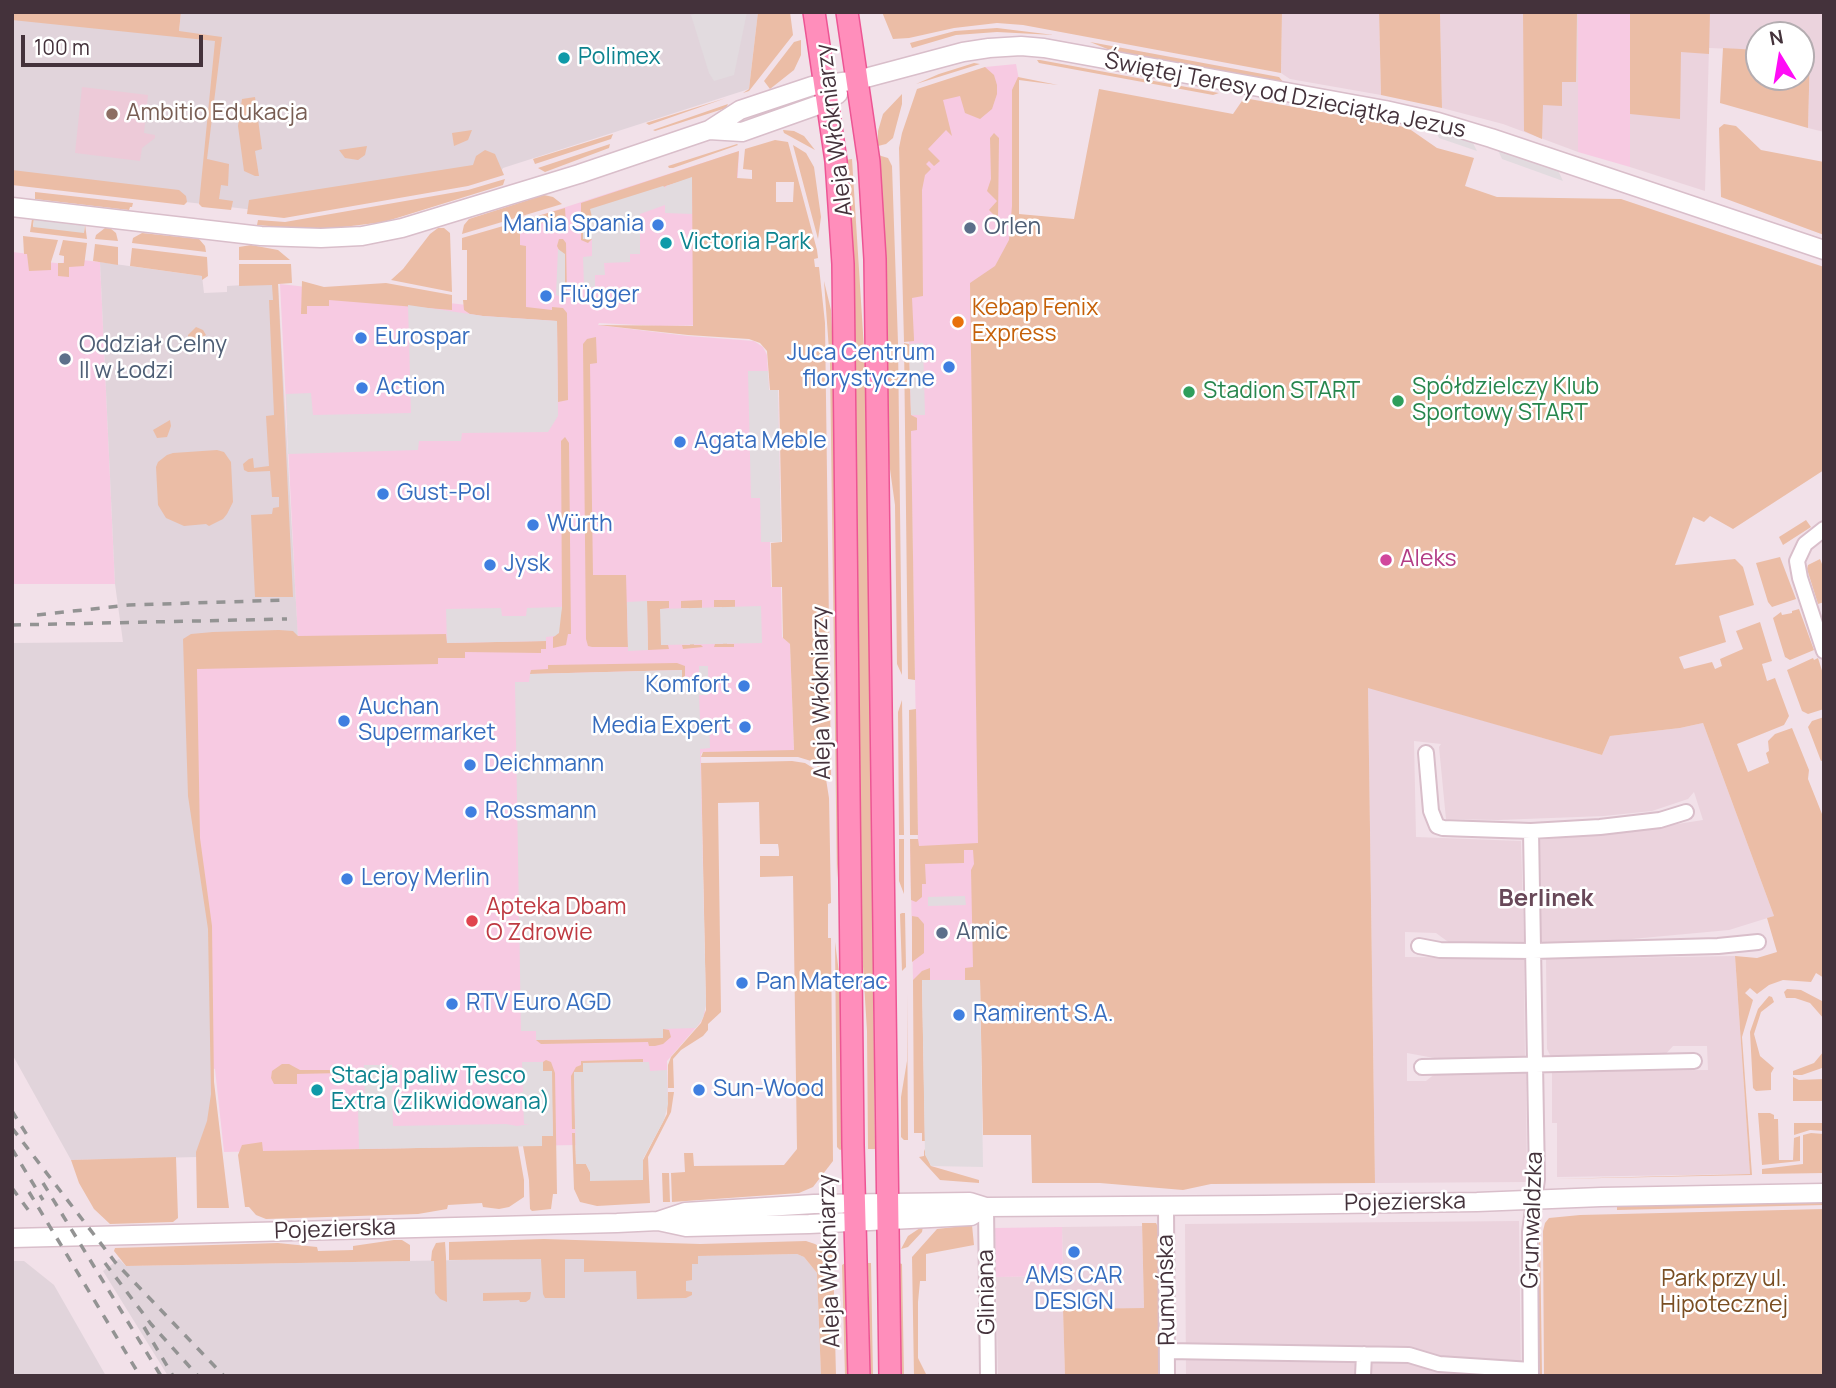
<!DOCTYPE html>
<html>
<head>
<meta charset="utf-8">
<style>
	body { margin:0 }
	#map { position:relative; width:1836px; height:1388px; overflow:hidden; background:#f2e1e9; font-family:Manrope,sans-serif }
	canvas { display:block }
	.frame { position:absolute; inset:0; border:14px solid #44323b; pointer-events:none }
	.north { position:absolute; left:1745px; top:21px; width:70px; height:70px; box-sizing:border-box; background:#fff; border:2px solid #b4adb1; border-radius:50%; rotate:349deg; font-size:19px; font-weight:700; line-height:28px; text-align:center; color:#44323b }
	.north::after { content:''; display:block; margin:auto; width:24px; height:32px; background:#ff0cf6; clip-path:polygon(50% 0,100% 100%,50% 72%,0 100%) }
	.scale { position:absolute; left:21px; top:35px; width:182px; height:32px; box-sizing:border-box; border:4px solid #44323b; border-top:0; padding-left:9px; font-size:21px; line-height:24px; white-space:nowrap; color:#44323b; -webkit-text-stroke:5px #fff; paint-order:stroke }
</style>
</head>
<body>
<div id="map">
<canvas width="1836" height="1388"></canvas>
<div class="frame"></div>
<div class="north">N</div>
<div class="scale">100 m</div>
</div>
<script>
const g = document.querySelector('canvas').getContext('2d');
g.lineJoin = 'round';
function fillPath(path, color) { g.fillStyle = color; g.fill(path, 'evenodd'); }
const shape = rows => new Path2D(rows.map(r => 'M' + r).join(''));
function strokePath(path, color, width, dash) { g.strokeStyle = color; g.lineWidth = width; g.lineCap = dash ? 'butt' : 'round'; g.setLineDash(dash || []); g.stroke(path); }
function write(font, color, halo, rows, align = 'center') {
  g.font = font + ' Manrope,sans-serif'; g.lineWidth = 5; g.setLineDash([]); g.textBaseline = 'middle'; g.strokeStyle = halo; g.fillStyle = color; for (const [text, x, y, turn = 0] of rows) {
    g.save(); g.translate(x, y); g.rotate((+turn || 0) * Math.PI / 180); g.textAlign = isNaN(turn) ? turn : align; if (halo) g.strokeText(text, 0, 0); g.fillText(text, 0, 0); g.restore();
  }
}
fillPath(shape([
	[1282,12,1379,12,1381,95,1290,79,1281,73],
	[1440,12,1578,12,1578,152,1503,124,1442,108],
	[1630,12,1824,12,1824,132,1808,128,1810,53,1801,52,1801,35,1759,35,1759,50,1709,48,1705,191,1630,167],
	[1368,687,1602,755,1610,736,1680,728,1703,723,1774,916,1729,930,1588,943,1537,944,1536,843,1539,840,1645,829,1703,820,1694,792,1688,799,1652,811,1604,816,1498,820,1446,819,1439,747,1441,744,1414,741,1416,837,1521,841,1524,944,1451,944,1436,933,1405,932,1405,957,1524,958,1525,1059,1445,1060,1407,1053,1407,1081,1426,1081,1436,1073,1526,1073,1527,1182,1375,1183],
	[1735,956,1750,1174,1557,1177,1557,1123,1552,1123,1552,1071,1708,1070,1707,1046,1673,1046,1664,1056,1551,1057,1547,1049,1546,959],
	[1519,1221,1521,1376,1186,1376,1185,1224],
	[1142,1226,1144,1308,1063,1310,1065,1376,998,1376,996,1277,1063,1276,1062,1227]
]), '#ebd3dd');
fillPath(shape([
	[1578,12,1630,12,1630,167,1578,152],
	[1016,64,1019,80,1018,214,973,412,980,980,913,980,910,846,918,845,909,341,909,155,942,100,985,67],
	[739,151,731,325,658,326,599,323,598,325,688,336,754,341,763,347,767,355,769,390,778,391,781,542,770,542,771,587,781,587,782,637,790,644,794,751,703,752,701,754,705,1014,700,1023,667,1061,668,1104,644,1156,575,1145,224,1152,215,1069,212,1068,198,838,194,666,299,664,280,284,467,305,467,239],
	[12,252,48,256,48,262,63,264,64,258,100,262,115,584,12,584],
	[1062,1227,1063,1276,996,1277,995,1228]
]), '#f7cae2');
fillPath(shape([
	[181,12,758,12,749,89,503,168,499,175,281,213,12,182,12,14,179,31],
	[100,262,202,276,204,293,227,292,227,286,278,283,298,639,194,641,198,838,210,926,213,1099,198,1157,71,1160,12,1054,12,643,123,642,115,584],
	[797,1254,804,1257,817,1273,821,1376,168,1376,103,1271,119,1259,126,1266],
	[12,1261,24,1261,54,1285,106,1376,12,1376]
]), '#e1d4db');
fillPath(shape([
	[82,87,148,95,144,133,155,135,155,138,142,148,140,161,75,153]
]), '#edcad8');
fillPath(shape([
	[12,12,181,12,179,31,222,37,207,159,229,164,228,186,221,185,219,199,233,201,231,210,202,207,199,204,215,41,12,20],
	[758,12,790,12,793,35,749,91,743,93,749,89],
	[882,12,1282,12,1281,73,1023,25,997,23,954,28,909,38,893,39],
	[1379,12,1440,12,1442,108,1381,95],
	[1523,12,1577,12,1576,82,1562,82,1562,106,1543,105,1542,139,1524,131],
	[1630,12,1710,12,1709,54,1681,52,1680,119,1630,114],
	[997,28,1054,35,997,32,956,35,912,48,910,43,955,31],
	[801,40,801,55,794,70,770,89,764,81,794,42],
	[1090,42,1279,77,1285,84,1120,54],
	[1723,48,1759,50,1759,77,1801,77,1801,52,1810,52,1808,128,1720,103],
	[1037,60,1040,60,1219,93,1213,95,1148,83,1039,63],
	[974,63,980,64,916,84,939,74],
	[985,67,994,75,997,85,997,94,992,109,980,119,965,113,960,96,943,100,952,136,946,130,928,149,940,161,934,166,929,161,926,164,931,169,925,175,922,190,923,296,912,298,914,339,914,341,904,342,899,148,902,133,917,89],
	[1018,77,1058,85,1019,80,1019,214,1074,219,1099,89,1233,114,1244,98,1400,126,1411,130,1437,148,1474,158,1465,186,1497,197,1621,199,1824,267,1824,470,1733,529,1710,516,1704,522,1693,517,1675,565,1735,559,1743,567,1754,605,1719,616,1726,642,1679,657,1684,669,1712,662,1715,669,1722,666,1720,659,1743,649,1736,631,1760,622,1772,661,1762,664,1767,681,1775,678,1789,716,1784,725,1737,744,1748,772,1769,763,1766,753,1769,751,1768,741,1775,734,1792,728,1809,770,1808,779,1824,819,1824,978,1816,973,1811,982,1783,980,1769,985,1757,994,1750,988,1745,993,1753,1000,1742,1037,1752,1175,1553,1179,1750,1174,1735,956,1757,958,1777,952,1767,918,1774,916,1703,723,1680,728,1610,736,1602,755,1368,688,1375,1183,1211,1184,1183,1190,1100,1183,1032,1183,1031,1135,983,1135,980,980,965,980,965,968,973,967,971,870,974,864,973,850,964,850,964,863,925,864,926,884,922,884,922,897,916,902,911,900,910,839,918,839,919,846,978,843,970,283,995,266,1009,240,1012,206,1012,90],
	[902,94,902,104,893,138,886,144,878,146,878,131,883,114],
	[255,97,262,149,255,151,259,176,255,176,244,171,238,126,242,99],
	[726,98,649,125,646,123],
	[728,104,726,108,655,131,653,130],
	[1724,124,1736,126,1761,150,1824,162,1824,235,1721,197,1719,128],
	[472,130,468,140,454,146,452,133],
	[783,130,794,131,804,136,815,150,784,133],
	[994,133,999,138,998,219,989,210,997,201,987,191,991,179,990,138],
	[613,134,611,139,535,164,533,159],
	[775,140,788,142,817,250,818,258,814,259,815,267,819,267,825,323,831,775,827,775,811,761,798,757,701,757,703,752,794,750,790,644,783,638,782,587,772,587,771,543,782,542,779,390,770,390,767,351,760,343,749,339,688,335,598,325,693,326,692,178,666,186,592,218,583,218,592,239,588,243,581,240,581,203,739,151,737,178,752,179,752,170,743,169,745,149],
	[776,182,794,182,793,202,776,202],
	[610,144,609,148,545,172,538,168],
	[737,144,738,145,673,168,669,168,668,166],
	[793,145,806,153,814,167,821,217,818,239],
	[367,146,365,155,358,160,345,158,339,150],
	[485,150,495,154,504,175,468,186,284,218,247,214,249,200,473,165,476,156],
	[878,155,888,158,892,166,898,343,902,675,897,664,895,505,888,455,885,276],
	[852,159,867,396,875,1149,868,1149,867,1031,860,918,845,160],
	[12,170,179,190,186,196,187,202,184,205,12,185],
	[505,179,503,185,384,222,335,228,302,229,257,225,258,220,285,222,468,190],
	[35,192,133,203,132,207,130,207,129,210,35,199],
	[544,195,553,197,562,204,462,234,464,225,469,219],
	[565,208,566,225,561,230,557,228,561,227,558,218,520,230,520,245,526,246,526,307,552,310,552,307,563,308,567,313,568,400,558,402,557,321,483,316,470,314,464,310,463,300,467,300,467,250,462,250,462,238],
	[32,219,34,219,33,226,84,232,85,224,87,239,30,232],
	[105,228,110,228,116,233,118,241,95,239,96,235],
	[438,228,444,228,450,233,452,292,391,280,403,269,430,234],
	[142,233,199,239,205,246,206,252,132,243,133,238],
	[23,236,58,240,51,262,51,270,29,271,27,254,24,254],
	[559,239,563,239,566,243,567,294,562,298,559,295,565,291,560,252,557,246],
	[63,240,87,243,84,266,69,267,69,277,58,276,58,263,64,263,64,256,59,255],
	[95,244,118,247,118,265,93,261],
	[251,245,278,250,290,260,239,260,239,247],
	[132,248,207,257,208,276,202,280,202,276,130,266],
	[239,264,291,264,292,283,278,284,293,597,255,597,251,515,272,514,273,508,279,507,279,497,272,497,270,471,248,472,244,470,243,464,249,459,253,458,254,468,269,466,266,416,274,415,269,300,273,300,272,285,239,286],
	[302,281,324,287,386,283,452,295,452,310,329,300,329,306,307,306,307,314,301,314],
	[824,281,831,310,834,373,839,849,837,879,830,364],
	[196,327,203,330,206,335,188,346,188,335],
	[596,337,597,363,590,364,593,575,626,575,628,647,592,647,588,646,586,639,583,344,587,339],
	[904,343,909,344,911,415,917,418,917,430,911,431,915,680,908,679],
	[170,420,171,426,167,437,157,438,153,430],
	[565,437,569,443,571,634,568,634,566,645,553,648,553,637,555,636,562,607,561,441],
	[217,450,224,452,231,462,233,502,227,514,223,519,209,526,206,524,184,526,166,518,158,505,156,467,158,462,167,455,173,453],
	[1806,520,1811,527,1783,545,1779,537],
	[1780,557,1796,599,1772,607,1768,602,1756,563],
	[1820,559,1824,569,1824,602,1818,604,1807,569,1808,565],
	[702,600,702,608,693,608,694,645,701,645,703,647,683,649,682,645,690,645,689,608,681,608,681,601],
	[714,600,735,600,735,607,726,607,727,644,734,644,734,647,714,647,715,644,723,644,722,607,714,607],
	[647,601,669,601,669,608,661,609,662,645,668,645,669,649,648,650],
	[1799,609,1814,650,1790,660,1785,657,1773,618,1781,612,1782,615,1792,613,1792,611],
	[279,630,293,631,298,636,446,634,447,643,546,641,546,649,541,649,541,653,465,652,465,658,438,658,438,664,197,669,200,838,212,926,214,1082,229,1208,197,1208,196,1152,207,1121,211,1094,208,929,188,796,183,639,191,634,213,632],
	[1813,658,1814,660,1818,658,1824,677,1824,709,1808,714,1802,711,1787,670],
	[677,663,685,666,685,676,682,678,682,670,530,674,531,670,548,669,548,665],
	[902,700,904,835,899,835,898,712],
	[916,709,918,835,910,835,909,710],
	[1824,717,1824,760,1821,761,1808,727,1812,721],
	[792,761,805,763,821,773,826,779,829,798,831,903,828,904,828,938,831,938,833,1161,813,1187,799,1193,672,1202,671,1173,685,1172,684,1153,693,1153,694,1166,784,1165,797,1149,793,876,760,877,760,856,779,856,779,851,778,844,760,844,759,802,718,803,721,1012,708,1024,708,1030,703,1036,681,1050,673,1059,674,1088,668,1088,668,1065,671,1057,701,1023,706,1010,701,763],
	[899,839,904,839,904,894,899,881],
	[902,913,905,913,906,967,902,971,900,914],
	[912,916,918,917,924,924,924,953,912,962],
	[835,942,840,980,842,1149,840,1150,837,1147],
	[930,968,930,980,922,981,925,1141,922,1141,922,1133,914,1133,913,980,922,971],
	[1787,989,1801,990,1822,1001,1824,1003,1824,1019,1810,1003,1795,998,1786,998,1784,992],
	[907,993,908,1140,904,1140,901,1137,901,1097,907,1061],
	[1769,996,1772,997,1774,1002,1761,1012,1754,1034,1760,1056,1774,1068,1771,1073,1771,1090,1756,1091,1753,1088,1750,1032,1758,1009],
	[663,1029,669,1030,671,1037,663,1044,655,1046,649,1046,648,1042,541,1044,536,1040,662,1038],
	[1824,1051,1822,1068,1802,1075,1793,1075,1793,1071,1814,1063],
	[643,1059,643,1062,584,1063,583,1072,574,1072,575,1129,572,1129,571,1076,576,1067,581,1065,581,1061],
	[546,1060,551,1062,555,1073,557,1194,553,1194,551,1209,532,1211,530,1209,529,1180,523,1146,541,1146,541,1136,553,1136,551,1071,543,1071,543,1062],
	[282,1064,289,1064,300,1070,345,1070,341,1073,297,1074,297,1084,274,1084,271,1078,272,1071],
	[1793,1077,1799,1080,1824,1079,1824,1101,1793,1101],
	[668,1092,674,1092,671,1112,648,1157,650,1203,597,1206,580,1202,574,1189,572,1133,575,1133,576,1164,586,1164,590,1172,642,1162,667,1114],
	[1758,1113,1770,1113,1774,1115,1774,1119,1778,1119,1779,1160,1793,1160,1794,1138,1800,1136,1800,1161,1762,1165],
	[1794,1123,1824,1123,1824,1131,1810,1130,1794,1135],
	[1811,1133,1824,1134,1824,1173,1762,1174,1762,1169,1803,1164,1803,1135],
	[262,1142,263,1151,518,1146,524,1180,524,1197,509,1207,499,1209,483,1207,482,1203,448,1205,447,1209,418,1214,266,1219,256,1215,249,1207,245,1207,238,1155,242,1145],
	[924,1149,931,1166,979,1180,979,1183,940,1180,919,1157,924,1156],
	[176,1157,178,1218,173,1222,110,1224,94,1209,79,1183,71,1160],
	[662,1173,669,1173,670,1202,663,1202],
	[1824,1201,1824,1205,1617,1210,1617,1205],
	[1824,1209,1824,1376,1544,1376,1543,1231,1545,1223,1549,1218,1580,1215],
	[1142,1223,1156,1223,1160,1231,1160,1376,1065,1376,1063,1309,1144,1308],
	[972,1225,974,1245,926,1254,926,1281,920,1281,918,1302,918,1358,927,1376,914,1376,912,1257,937,1229],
	[923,1226,922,1232,908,1247,901,1249,908,1236],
	[1535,1232,1540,1232,1542,1376,1537,1376],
	[544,1239,700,1244,806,1241,815,1244,833,1255,836,1376,821,1376,817,1273,804,1257,797,1254,698,1256,698,1264,692,1264,692,1280,686,1281,686,1291,692,1292,692,1295,686,1298,637,1299,636,1271,584,1272,584,1259,565,1259,565,1298,545,1298,543,1294,541,1259,449,1260,449,1242],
	[394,1240,402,1240,410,1245,410,1261,126,1266,114,1251,115,1248,278,1243,317,1247,318,1251,353,1250,353,1246],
	[445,1242,446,1257,447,1302,440,1299,435,1293,434,1261,431,1261,432,1251,436,1243],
	[845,1263,847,1270,849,1376,845,1376,842,1265],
	[868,1263,871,1263,873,1376,870,1376],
	[899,1263,902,1264,904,1376,901,1376],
	[531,1292,530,1299,526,1302,520,1302,519,1300,483,1301,483,1293]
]), '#ebbda6');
fillPath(shape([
	[702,12,747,12,734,75,714,81,709,73,691,15],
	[1435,129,1471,139,1477,151,1439,138],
	[1497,148,1557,168,1563,181,1502,159],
	[692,177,692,214,665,213,665,205,640,214,640,254,630,254,630,262,604,263,605,275,595,275,595,287,584,287,583,257,592,256,592,239,583,239,583,218,592,217,590,209,663,186,666,188,666,186],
	[34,219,85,224,84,233,33,227],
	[558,249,565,254,565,291,559,296,556,295],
	[408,305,483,316,557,321,558,416,548,432,462,433,461,441,419,441,418,450,288,454,286,394,311,393,313,415,411,413],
	[923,343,925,415,911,415,909,344],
	[748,371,768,371,769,390,778,390,781,542,761,542,760,498,751,498],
	[647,601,648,650,628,651,627,602],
	[761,606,762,643,661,645,660,609],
	[562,607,559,633,555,636,546,637,546,641,447,643,446,609,501,608,502,616,526,616,527,608],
	[699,666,708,666,708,695,699,695,700,719,709,719,710,748,700,749,706,1005,703,1018,696,1028,663,1029,663,1038,536,1040,536,1031,521,1031,515,682,529,682,530,674,682,670,682,678,699,678],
	[965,896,966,905,928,906,928,897],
	[922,980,980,980,983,1167,931,1166,925,1155],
	[522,1062,543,1062,543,1071,552,1071,553,1136,542,1136,542,1146,359,1149,358,1106,365,1105,364,1065,392,1065,393,1126,506,1124,517,1126,530,1124,524,1124,523,1098,520,1097,519,1093,523,1092],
	[646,1062,649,1062,650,1071,667,1070,668,1104,664,1120,643,1159,643,1180,590,1181,590,1172,586,1164,576,1164,574,1072,583,1072,583,1063]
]), '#e2dbdf');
const minor = shape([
	[1824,529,1805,544,1797,561,1800,578,1824,651],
	[1426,753,1431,811,1437,826,1443,828,1531,831,1537,1179,1530,1232,1531,1376],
	[1531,831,1600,827,1660,820,1686,812],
	[1419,946,1440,950,1533,951,1718,946,1758,942],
	[1422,1067,1694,1061],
	[1166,1205,1167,1376],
	[986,1207,988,1376],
	[1167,1351,1409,1355,1439,1364,1531,1370],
	[1363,1376,1364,1354]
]);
const tertiary = shape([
	[709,130,742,132,821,104,838,94],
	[12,207,261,236,321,238,362,236,402,228,579,174,709,130,740,110,812,86,858,80,963,52,989,48,1021,46,1044,48,1385,110,1438,122,1491,138,1824,250],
	[658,1221,686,1227,809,1224,971,1216,986,1207],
	[12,1238,617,1223,658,1221,685,1212,814,1204,970,1202,986,1207,1263,1205,1477,1202,1601,1197,1824,1193]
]);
const primary = shape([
	[814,12,836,161,843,264,853,1145,859,1376],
	[847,12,869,162,875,259,890,1376]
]);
strokePath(minor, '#d9beca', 18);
strokePath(tertiary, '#d9beca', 21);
strokePath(primary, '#ed5594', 24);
strokePath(minor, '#fff', 14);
strokePath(tertiary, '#fff', 18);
strokePath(primary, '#ff8ebb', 21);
strokePath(shape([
	[37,615,129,605,288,600],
	[12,625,287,619],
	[12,1111,27,1135],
	[12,1128,115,1262,224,1376],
	[12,1149,43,1200],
	[43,1183,161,1376],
	[12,1188,32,1215],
	[29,1192,140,1376],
	[105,1263,151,1324,198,1376],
	[144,1327,173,1376]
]), '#939393', 3.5, [9, 9]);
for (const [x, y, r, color] of [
	[564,58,7,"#0f9aa8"],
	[112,114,7,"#8d6e63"],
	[658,225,7,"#3f7fe0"],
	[970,228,7,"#5c6f8a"],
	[666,243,7,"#0f9aa8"],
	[546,296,7,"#3f7fe0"],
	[958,322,7,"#e8710a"],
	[361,338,7,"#3f7fe0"],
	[65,359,7,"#5c6f8a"],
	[949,367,7,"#3f7fe0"],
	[362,388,7,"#3f7fe0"],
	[1189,392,7,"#2e9e5b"],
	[1398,401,7,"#2e9e5b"],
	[680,442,7,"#3f7fe0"],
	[383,494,7,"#3f7fe0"],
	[533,525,7,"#3f7fe0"],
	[1386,560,7,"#d1479c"],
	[490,565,7,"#3f7fe0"],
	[744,686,7,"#3f7fe0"],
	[344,721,7,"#3f7fe0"],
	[745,727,7,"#3f7fe0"],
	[470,765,7,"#3f7fe0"],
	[471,812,7,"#3f7fe0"],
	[347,879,7,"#3f7fe0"],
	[472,921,7,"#e0444e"],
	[942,933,7,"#5c6f8a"],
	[742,983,7,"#3f7fe0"],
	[452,1004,7,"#3f7fe0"],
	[959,1015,7,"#3f7fe0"],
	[317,1090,7,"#0f9aa8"],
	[699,1090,7,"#3f7fe0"],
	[1074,1252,7,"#3f7fe0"]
]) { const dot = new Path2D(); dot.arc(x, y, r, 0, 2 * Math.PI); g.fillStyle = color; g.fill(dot); strokePath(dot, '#fff', 2.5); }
write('23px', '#0d838f', '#fff', [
	["Polimex",578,58],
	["Victoria Park",680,243],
	["Stacja paliw Tesco",331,1077],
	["Extra (zlikwidowana)",331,1103]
], 'left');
write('23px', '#44323b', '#fff', [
	["Świętej Teresy od Dzieciątka Jezus",1285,96,11],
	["Aleja Włókniarzy",835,130,-97],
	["Aleja Włókniarzy",822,693,-91],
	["Pojezierska",1405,1203,-1],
	["Grunwaldzka",1533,1220,-88],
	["Pojezierska",335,1230,-2],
	["Aleja Włókniarzy",830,1261,-92],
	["Rumuńska",1167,1290,-91],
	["Gliniana",987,1292,-91]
]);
write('23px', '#785e54', '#fff', [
	["Ambitio Edukacja",126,114]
], 'left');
write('23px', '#366cbe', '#fff', [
	["Mania Spania",644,225,"right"],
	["Flügger",560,296],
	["Eurospar",375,338],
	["Juca Centrum",935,354,"right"],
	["florystyczne",935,380,"right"],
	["Action",376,388],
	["Agata Meble",694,442],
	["Gust-Pol",397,494],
	["Würth",547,525],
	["Jysk",504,565],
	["Komfort",730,686,"right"],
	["Auchan",358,708],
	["Supermarket",358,734],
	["Media Expert",731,727,"right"],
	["Deichmann",484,765],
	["Rossmann",485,812],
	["Leroy Merlin",361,879],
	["Pan Materac",756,983],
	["RTV Euro AGD",466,1004],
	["Ramirent S.A.",973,1015],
	["Sun-Wood",713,1090],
	["AMS CAR",1074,1277,"center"],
	["DESIGN",1074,1303,"center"]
], 'left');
write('23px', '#4e5e75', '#fff', [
	["Orlen",984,228],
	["Oddział Celny",79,346],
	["II w Łodzi",79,372],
	["Amic",956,933]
], 'left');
write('23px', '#c56008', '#fff', [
	["Kebap Fenix",972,309],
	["Express",972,335]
], 'left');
write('23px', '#27864d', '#fff', [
	["Spółdzielczy Klub",1412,388],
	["Sportowy START",1412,414],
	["Stadion START",1203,392]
], 'left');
write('23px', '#b23c85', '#fff', [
	["Aleks",1400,560]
], 'left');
write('23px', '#be3a42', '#fff', [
	["Apteka Dbam",486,908],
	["O Zdrowie",486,934]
], 'left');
write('23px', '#794e22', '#fff', [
	["Park przy ul.",1724,1280],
	["Hipotecznej",1724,1306]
]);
write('bold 24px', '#684858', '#fff', [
	["Berlinek",1546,899]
]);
</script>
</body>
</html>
